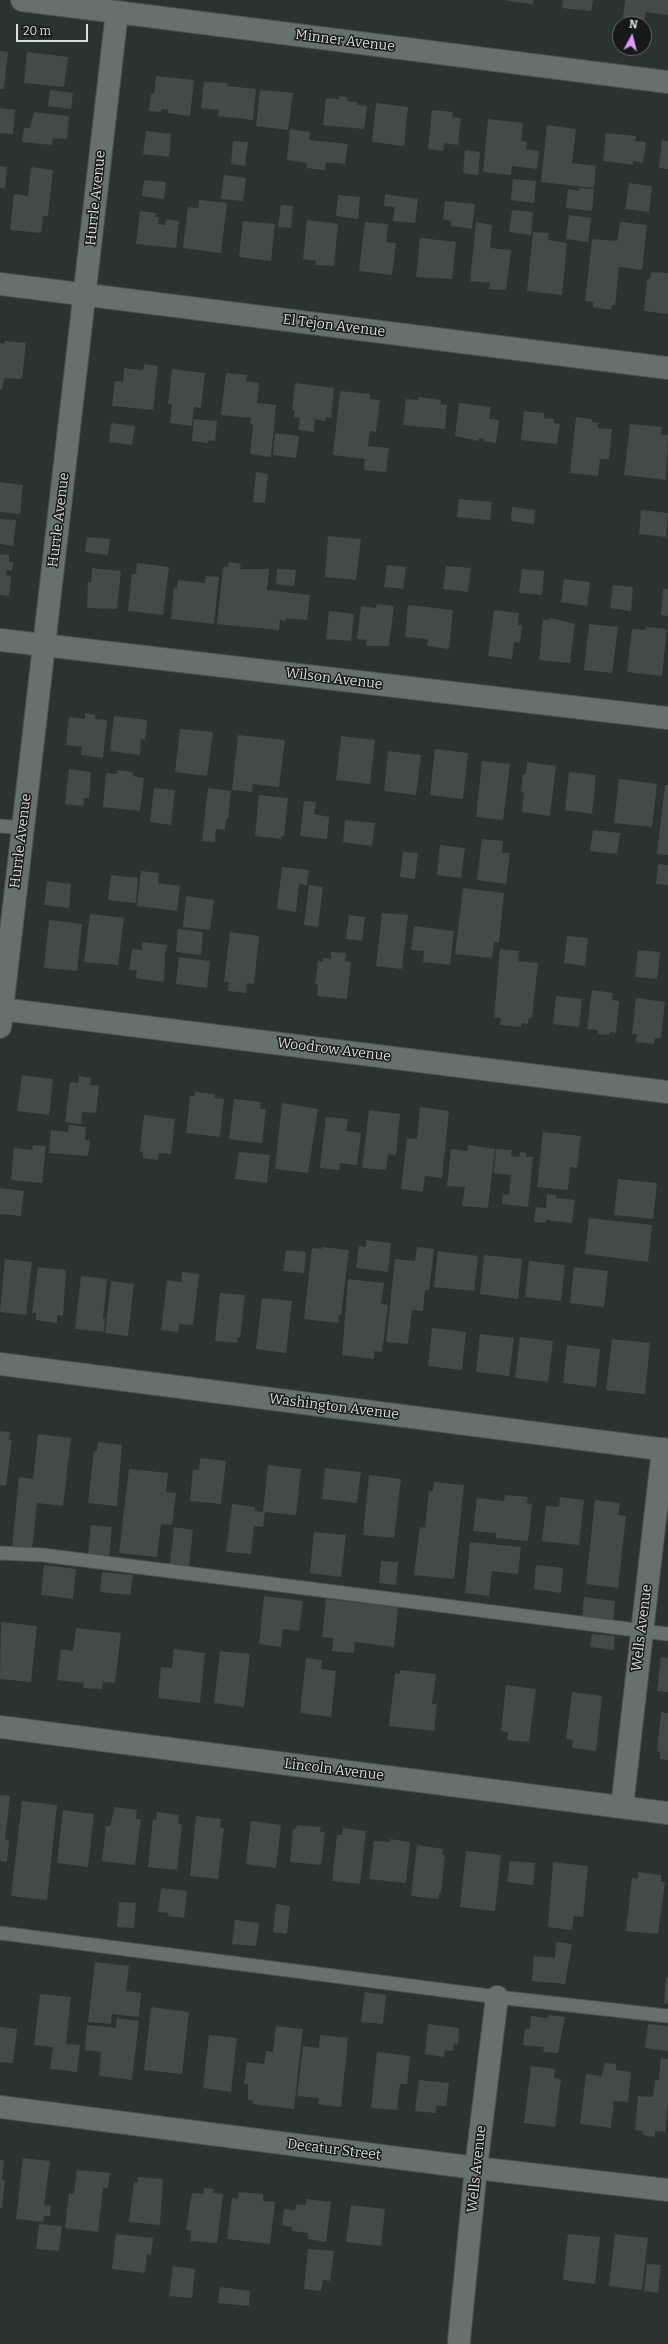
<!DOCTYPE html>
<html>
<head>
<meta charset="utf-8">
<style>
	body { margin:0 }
	#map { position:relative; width:668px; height:2344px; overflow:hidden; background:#2a3330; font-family:Bitter,serif }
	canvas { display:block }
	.north { position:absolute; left:612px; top:16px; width:40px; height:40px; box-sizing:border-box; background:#161918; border:1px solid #646867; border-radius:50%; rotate:7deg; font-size:11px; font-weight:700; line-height:16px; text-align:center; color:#dadfdd }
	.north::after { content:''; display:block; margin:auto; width:14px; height:18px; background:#d99af7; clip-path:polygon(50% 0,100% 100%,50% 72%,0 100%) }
	.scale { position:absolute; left:16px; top:24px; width:72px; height:18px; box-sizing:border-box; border:2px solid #dadfdd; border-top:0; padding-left:5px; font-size:12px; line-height:14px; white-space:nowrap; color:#dadfdd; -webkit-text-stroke:3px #161918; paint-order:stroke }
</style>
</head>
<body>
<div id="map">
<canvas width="668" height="2344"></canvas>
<div class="north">N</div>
<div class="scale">20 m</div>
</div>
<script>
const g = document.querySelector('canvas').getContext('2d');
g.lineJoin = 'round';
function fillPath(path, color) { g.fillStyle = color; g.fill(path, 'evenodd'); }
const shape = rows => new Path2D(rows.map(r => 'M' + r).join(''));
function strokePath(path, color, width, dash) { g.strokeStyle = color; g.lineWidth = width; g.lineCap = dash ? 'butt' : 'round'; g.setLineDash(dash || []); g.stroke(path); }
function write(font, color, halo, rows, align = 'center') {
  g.font = font + ' Bitter,serif'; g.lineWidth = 3; g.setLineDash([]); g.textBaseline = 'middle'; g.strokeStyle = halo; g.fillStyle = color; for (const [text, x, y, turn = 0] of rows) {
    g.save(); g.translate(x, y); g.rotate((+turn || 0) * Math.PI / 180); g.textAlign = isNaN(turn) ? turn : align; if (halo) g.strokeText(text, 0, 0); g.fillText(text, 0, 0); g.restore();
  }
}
fillPath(shape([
	[507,0,533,0,533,4,507,1],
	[563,0,593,0,591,11,562,8],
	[625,0,668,0,668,15,646,12,645,19,623,17],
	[0,51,8,52,4,89,0,89],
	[27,52,68,57,64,87,24,83],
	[156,76,194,80,190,116,168,113,168,109,162,109,161,112,149,111,151,94,154,94],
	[204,82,228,83,227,86,256,89,253,120,218,116,219,110,201,108],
	[50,90,73,93,71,109,48,106],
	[260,90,293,93,288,130,256,126],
	[339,96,347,97,347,101,357,102,357,105,367,106,364,129,323,125,326,98,339,99],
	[376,103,408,107,404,146,372,142],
	[0,108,15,110,13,134,0,133],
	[432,110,453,112,452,117,461,118,458,145,444,143,443,151,428,149],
	[34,112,69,116,67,139,53,138,52,145,22,142,24,128,30,128],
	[488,119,523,123,521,141,527,142,526,149,539,151,537,169,512,166,511,175,483,172],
	[547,125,576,129,572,163,596,166,594,188,541,182],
	[290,129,310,132,309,140,348,144,345,164,326,162,325,170,306,168,307,163,287,160],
	[146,131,171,134,169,157,143,154],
	[606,133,636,136,635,141,646,142,643,163,633,161,633,165,603,161],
	[662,140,668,141,668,169,659,168],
	[233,141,248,142,245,166,231,164],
	[465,150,480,152,478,175,463,173],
	[0,166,7,167,5,188,0,188],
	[31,167,53,170,48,216,43,216,41,233,10,230,14,194,28,196],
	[224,175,246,178,243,201,221,199],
	[513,179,536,181,534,203,511,200],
	[144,180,166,182,164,199,142,196],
	[629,183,652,186,649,212,625,209],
	[579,188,594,189,592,211,566,208,568,189,579,191],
	[385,194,418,199,415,223,393,221,395,207,384,206],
	[338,195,360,197,358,219,336,216],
	[199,200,227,203,221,253,183,248,188,207,198,208],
	[445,201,475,204,472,229,451,226,451,221,443,219],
	[281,205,293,206,291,228,278,227],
	[512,210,533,212,531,235,509,232],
	[140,211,156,213,155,217,159,217,158,224,165,225,166,219,179,221,176,248,136,244],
	[569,215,591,218,588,242,566,239],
	[307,220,338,224,334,266,315,265,316,261,303,259],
	[243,221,275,224,271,261,239,257],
	[365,222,388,224,386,242,396,243,392,275,359,271],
	[476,222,492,225,490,248,511,250,506,290,489,289,490,283,470,281],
	[620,222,647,225,642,270,619,267,615,305,612,305,611,310,593,307,593,302,585,301,592,239,617,241],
	[533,232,549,233,548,240,567,243,562,295,527,291],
	[420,238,456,242,452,279,416,277],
	[651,272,668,273,668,314,644,311,647,279,650,279],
	[5,341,26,343,22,379,4,378,2,390,0,390,0,343,4,344],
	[144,364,158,366,153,410,112,406,115,381,123,382,124,368,143,370],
	[172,369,205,373,201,408,194,407,192,426,170,423,172,404,168,404],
	[226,373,247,375,246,381,259,383,257,403,276,405,271,457,250,454,253,424,250,424,251,418,221,415],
	[295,383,334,388,331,418,326,417,325,421,315,419,314,432,298,430,300,418,294,417,295,410,292,410],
	[340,391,370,394,370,399,380,400,376,432,370,431,368,446,389,448,386,472,364,470,365,459,333,455],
	[418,397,441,400,440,404,447,405,445,429,403,425,406,399,418,400],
	[459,403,491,407,489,419,499,420,496,443,484,441,484,439,479,438,479,441,455,436],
	[524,411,544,413,544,418,554,419,553,423,560,424,557,444,521,440],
	[576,417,592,419,592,422,598,423,598,428,612,429,609,459,600,459,598,476,570,473],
	[194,419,217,421,215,441,208,440,208,443,192,441],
	[111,423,135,426,132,445,109,442],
	[630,424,662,427,661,435,668,435,666,480,624,475],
	[275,433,299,436,296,458,273,455],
	[256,472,268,474,265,503,253,502],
	[0,482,23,485,20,514,0,512],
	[459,499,492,502,490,520,457,517],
	[512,507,535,510,534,524,511,521],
	[641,510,668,513,666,537,639,534],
	[0,519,16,520,13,546,0,544],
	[328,536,361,539,356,580,325,577],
	[87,537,110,539,108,555,85,552],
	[0,554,9,555,9,562,13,562,12,571,7,570,6,575,11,576,9,596,0,595],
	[229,562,241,564,240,569,269,569,267,590,310,595,307,620,286,618,286,621,280,620,279,630,217,624,223,567,228,567],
	[137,563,169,567,163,615,128,611,132,574,136,574],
	[387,565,406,567,403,589,384,587],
	[446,566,471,568,468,592,443,589],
	[92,568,121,571,117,609,87,608,88,582,91,583],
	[277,569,296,570,294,586,276,584],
	[522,569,544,571,542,595,519,593],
	[206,576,219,577,214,624,171,619,174,587,177,588,178,580,205,583],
	[564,579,590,582,587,606,561,602],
	[613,585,633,587,631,611,610,608],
	[663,589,668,589,668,616,661,615],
	[377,604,394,606,389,646,366,646,367,640,357,639,361,606,376,608],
	[408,605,453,610,449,649,427,646,428,639,405,637],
	[494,610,519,613,518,625,522,625,520,643,514,642,512,659,488,656],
	[329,611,354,614,351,641,326,639],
	[550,618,575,624,570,663,539,660,543,620,549,620],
	[589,624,618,627,612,673,584,670],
	[646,627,667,629,662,676,627,672,632,629,646,630],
	[85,713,95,715,95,719,107,720,103,758,81,755,82,747,66,745,69,717,85,719],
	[114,716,147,720,145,740,141,739,140,755,110,751],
	[180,729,213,732,207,776,175,772],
	[238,735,285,740,279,787,253,784,252,792,232,790],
	[341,736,375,740,370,784,336,780],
	[435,749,468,753,463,799,430,795],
	[388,751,421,755,416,795,384,791],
	[482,761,510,764,503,820,476,817],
	[527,762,556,766,550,816,522,812,524,792,521,792,523,774,526,774],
	[69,769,91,772,89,798,84,798,83,806,65,804],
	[117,770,133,772,133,776,144,778,140,811,103,807,106,773,117,774],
	[569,772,596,775,592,814,565,810],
	[619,779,657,784,652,827,614,823],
	[665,785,668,785,668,855,657,854],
	[154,788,175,790,171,825,150,822],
	[208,788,231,791,228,819,226,819,225,830,216,829,215,842,202,841],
	[259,795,288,798,284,836,281,836,281,839,255,836],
	[304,801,316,802,314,814,329,817,327,839,300,836],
	[345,820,375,823,372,846,343,842],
	[593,830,620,833,617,854,590,851],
	[482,839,503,841,502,853,510,853,506,884,477,880],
	[440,845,465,848,461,878,437,875],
	[403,852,418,853,415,879,400,877],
	[658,864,668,865,668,885,656,884],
	[282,867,309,870,307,885,299,884,296,912,277,909],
	[141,871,159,873,158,883,180,886,177,911,137,906],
	[111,875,138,878,136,903,108,900],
	[47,881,71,884,69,908,44,905],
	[309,885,323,887,318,927,304,925],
	[463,888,504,893,499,942,494,942,492,958,455,954],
	[186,896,214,900,210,930,183,927],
	[382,913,408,915,402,969,376,966],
	[90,914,124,918,118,965,84,962],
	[349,915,365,917,362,941,346,939],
	[49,920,82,924,77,971,44,968],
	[414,926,454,931,450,965,423,962,424,951,411,950],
	[178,929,203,932,201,955,176,952],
	[230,932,259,936,254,984,247,983,246,993,228,991,229,982,224,982],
	[567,936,588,938,585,966,564,963],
	[142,942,168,945,165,952,164,982,136,978,137,970,129,970,132,949,142,950],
	[500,949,519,951,518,961,538,963,532,1017,529,1017,528,1024,522,1023,521,1027,500,1025,501,1018,494,1017],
	[638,950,660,952,657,979,635,977],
	[331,952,346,953,345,961,351,962,347,999,317,996,318,984,315,984,318,961,323,962,323,958,331,959],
	[179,957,210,961,207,988,176,984],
	[592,990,613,993,612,1000,619,1001,616,1033,610,1032,609,1035,598,1034,598,1030,587,1029],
	[556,996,582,999,579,1027,553,1024],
	[636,998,665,1002,661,1038,655,1038,654,1044,636,1042,637,1034,632,1034],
	[22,1075,53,1079,49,1115,17,1111],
	[79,1076,91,1078,90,1085,99,1086,96,1113,82,1112,81,1124,65,1122,70,1082,78,1083],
	[195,1092,215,1094,214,1098,224,1099,220,1137,186,1133,190,1096,195,1096],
	[234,1099,261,1102,260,1109,266,1109,262,1143,229,1139],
	[282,1103,318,1109,308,1173,275,1169],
	[420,1107,449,1111,442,1178,425,1176,423,1192,401,1189,407,1138,417,1139],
	[369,1110,400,1114,396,1155,388,1154,386,1170,362,1168],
	[144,1115,175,1119,171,1154,159,1153,158,1160,143,1158,143,1152,140,1152],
	[326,1117,348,1119,346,1131,361,1133,357,1165,340,1163,339,1170,320,1168],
	[69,1125,86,1127,85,1140,90,1141,88,1156,49,1153,51,1130,68,1132],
	[543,1132,581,1136,577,1168,570,1167,568,1190,537,1187],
	[33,1145,46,1146,42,1183,11,1180,14,1148,32,1150],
	[468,1145,495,1149,488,1208,462,1206,465,1187,447,1186,451,1149,467,1151],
	[496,1149,512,1150,511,1156,519,1157,520,1152,527,1153,526,1157,533,1157,528,1207,502,1204,503,1194,509,1195,511,1175,494,1173],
	[239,1152,270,1155,267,1183,235,1179],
	[618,1179,657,1183,653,1219,614,1215],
	[0,1188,24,1191,21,1216,0,1214],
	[547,1194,556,1195,556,1198,575,1200,572,1223,546,1220,546,1223,534,1222,536,1207,546,1208],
	[589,1218,652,1225,648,1262,585,1254],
	[366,1240,391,1243,388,1272,356,1268,359,1246,366,1247],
	[322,1247,349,1250,341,1315,339,1314,338,1323,304,1319,312,1248,322,1249],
	[417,1247,434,1249,429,1290,425,1290,423,1311,412,1310,408,1344,386,1342,395,1259,415,1261],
	[286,1250,306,1252,304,1273,283,1271],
	[438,1251,478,1256,474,1291,434,1287],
	[484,1255,522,1259,518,1299,480,1294],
	[5,1259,32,1262,26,1315,0,1312],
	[529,1261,565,1265,561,1301,525,1297],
	[38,1267,66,1270,63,1316,57,1315,57,1323,36,1320,36,1313,32,1313],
	[574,1267,608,1271,604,1307,570,1303],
	[182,1272,199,1274,193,1325,179,1324,178,1332,161,1330,167,1280,181,1282],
	[81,1276,107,1279,103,1318,105,1318,104,1332,75,1329],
	[348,1279,384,1283,381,1304,388,1305,382,1352,374,1351,374,1359,342,1355],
	[111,1281,134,1284,128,1336,105,1333],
	[220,1293,245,1295,240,1338,238,1337,237,1343,215,1341],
	[262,1298,292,1301,286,1353,256,1349],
	[432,1328,466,1332,462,1370,428,1366],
	[480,1334,514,1338,509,1376,476,1372],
	[520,1337,553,1341,548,1382,515,1378],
	[612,1339,650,1343,645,1394,606,1390],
	[567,1345,600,1349,596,1387,563,1383],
	[0,1431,10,1432,9,1440,12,1440,6,1486,0,1485],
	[38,1434,71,1438,63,1506,37,1503,32,1550,12,1548,19,1477,33,1479],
	[98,1442,122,1445,117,1506,88,1503,94,1451,97,1451],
	[200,1458,226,1461,221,1504,190,1501,193,1470,199,1470],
	[268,1465,301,1469,296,1515,265,1512,263,1527,254,1526,251,1554,226,1552,232,1504,255,1507,255,1511,263,1512],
	[325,1468,361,1472,357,1503,322,1499],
	[129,1469,168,1473,166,1492,176,1493,172,1525,161,1524,157,1557,119,1553],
	[369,1475,401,1479,394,1538,363,1535],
	[434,1482,464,1485,454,1579,414,1575,420,1527,425,1528,429,1491,433,1491],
	[505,1495,528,1497,527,1503,532,1504,528,1541,496,1538,496,1533,473,1531,477,1498,504,1501],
	[560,1497,584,1500,579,1545,542,1541,546,1506,559,1507],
	[595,1500,620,1503,618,1515,626,1516,618,1588,586,1584],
	[91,1525,112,1527,109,1556,88,1554],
	[174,1527,193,1530,189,1567,170,1564],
	[314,1532,346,1535,341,1577,310,1573],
	[470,1542,521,1547,518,1574,492,1571,489,1596,465,1593],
	[381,1561,398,1562,396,1585,379,1583],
	[44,1565,76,1569,73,1599,41,1595],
	[536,1565,563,1568,561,1593,534,1589],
	[102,1572,133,1575,130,1595,100,1592],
	[264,1596,303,1601,299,1631,283,1629,281,1647,259,1644],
	[584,1597,615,1601,613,1622,582,1618],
	[326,1599,398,1607,394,1647,355,1642,354,1653,332,1651,333,1638,322,1637],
	[1,1622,37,1626,31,1682,0,1679],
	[76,1628,121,1633,115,1683,103,1682,102,1689,83,1688,84,1683,57,1680,61,1649,73,1651],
	[592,1634,615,1636,614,1650,590,1647],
	[174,1649,205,1653,200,1703,158,1698,161,1667,172,1668],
	[220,1651,250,1654,244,1707,214,1703],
	[661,1657,668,1658,668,1692,657,1691],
	[306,1658,322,1660,321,1669,336,1671,331,1717,300,1713],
	[400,1670,436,1674,432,1704,437,1704,434,1731,389,1726,395,1673,400,1674],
	[506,1685,536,1689,529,1742,507,1740,508,1732,501,1731],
	[572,1692,602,1696,596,1751,572,1748,573,1740,566,1739],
	[661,1712,668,1713,668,1760,660,1759,660,1752,657,1751],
	[0,1795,10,1796,5,1840,9,1841,7,1862,0,1861],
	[22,1801,57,1805,47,1900,11,1896],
	[115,1807,137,1810,136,1819,141,1819,135,1865,102,1861,106,1826,110,1826],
	[63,1810,94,1814,88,1867,57,1863],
	[157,1812,179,1815,178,1824,182,1824,177,1870,148,1867,153,1819,156,1820],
	[196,1816,221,1819,220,1827,224,1828,218,1879,190,1876],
	[251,1821,281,1825,276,1868,246,1864],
	[297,1825,321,1827,320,1832,325,1832,321,1865,290,1862,293,1829,296,1829],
	[343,1828,366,1831,360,1884,332,1881,337,1835,342,1835],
	[390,1839,410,1842,406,1883,369,1879,374,1841,390,1842],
	[417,1845,443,1849,442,1855,445,1855,441,1893,439,1893,438,1899,411,1896],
	[466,1851,501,1855,495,1911,460,1907],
	[510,1861,535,1863,533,1885,507,1882],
	[553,1862,588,1866,583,1917,574,1916,572,1930,548,1927],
	[638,1872,661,1875,661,1882,665,1882,658,1934,626,1931,632,1878,638,1879],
	[161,1888,187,1891,184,1918,168,1916,168,1913,158,1912],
	[119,1902,136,1903,134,1928,117,1927],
	[276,1904,290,1906,287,1934,273,1932],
	[235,1920,259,1923,256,1946,232,1944],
	[556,1942,572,1944,565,1984,532,1981,534,1956,555,1958],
	[95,1962,129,1966,126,1991,141,1993,139,2017,112,2014,111,2024,88,2022],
	[666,1978,668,1978,668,2004,664,2003],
	[365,1992,386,1995,383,2024,361,2022],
	[40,1994,71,1997,66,2044,80,2045,77,2072,50,2069,53,2047,34,2045],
	[151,2007,189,2012,182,2074,144,2070],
	[548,2015,565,2017,558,2053,543,2052,544,2047,523,2045,525,2029,530,2029,531,2016,548,2018],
	[117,2018,139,2021,132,2080,99,2076,101,2052,85,2050,87,2025,116,2028],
	[428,2024,459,2028,458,2045,454,2044,453,2051,445,2050,444,2057,425,2054],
	[648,2024,668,2026,668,2051,645,2048],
	[276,2026,303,2029,294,2109,253,2104,253,2100,248,2100,248,2084,244,2084,247,2062,264,2064,266,2051,273,2052],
	[0,2027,17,2029,13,2063,0,2062],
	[209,2035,237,2038,231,2092,203,2088],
	[320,2035,348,2038,341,2107,318,2104,319,2098,297,2096,303,2046,319,2048],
	[377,2052,410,2056,407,2084,400,2084,397,2110,371,2108],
	[661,2058,668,2059,668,2103,665,2132,655,2131,655,2137,643,2135,643,2131,635,2130,638,2096,653,2097,655,2080,659,2080],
	[605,2063,616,2064,616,2070,631,2072,628,2102,614,2101,611,2128,580,2124,586,2074,601,2076],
	[531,2066,555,2069,554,2078,561,2079,555,2127,524,2123],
	[419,2080,449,2083,446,2106,436,2106,436,2113,415,2111],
	[23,2158,50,2161,44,2205,51,2206,50,2216,44,2216,43,2222,16,2219],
	[0,2160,4,2160,2,2180,5,2181,2,2208,0,2208],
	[77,2170,110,2173,108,2188,103,2188,98,2232,65,2228,69,2193,74,2194],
	[138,2177,163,2179,160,2225,129,2222,134,2182,137,2183],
	[204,2188,214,2189,213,2193,223,2194,217,2243,190,2241,191,2231,186,2230,192,2193,203,2194],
	[239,2192,263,2194,263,2201,275,2202,270,2244,227,2239,232,2198,238,2199],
	[306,2199,331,2202,326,2242,308,2239,308,2233,292,2231,292,2227,282,2225,284,2209,295,2210,296,2204,306,2205],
	[351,2205,385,2209,381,2246,346,2242],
	[39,2224,62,2226,59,2251,36,2249],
	[116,2234,153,2238,151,2255,147,2254,145,2273,112,2269],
	[568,2234,600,2237,595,2284,563,2280],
	[615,2234,648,2238,642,2290,609,2286],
	[308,2249,334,2251,330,2281,323,2280,321,2291,304,2289],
	[647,2264,661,2265,658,2293,644,2291],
	[173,2266,195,2269,192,2298,169,2296],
	[220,2287,250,2291,249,2306,218,2303]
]), '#424b48');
const service = shape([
	[0,826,23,828],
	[0,1553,43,1555,668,1634],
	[0,1933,497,1997,668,2016]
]);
const minor = shape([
	[22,0,668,82],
	[0,284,668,368],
	[0,640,668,718],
	[0,1009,668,1092],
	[0,1027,117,12],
	[0,1364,668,1450],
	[0,1727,668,1813],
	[622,1807,663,1449],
	[459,2340,476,2168,497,1997]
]);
const tertiary = shape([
	[0,2107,476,2168,668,2190]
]);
strokePath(service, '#4b514f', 15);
strokePath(minor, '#4b514f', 24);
strokePath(tertiary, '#4b514f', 24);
strokePath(service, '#66706d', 13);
strokePath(minor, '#66706d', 22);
strokePath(tertiary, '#66706d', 22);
write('14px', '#dadfdd', '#161918', [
	["Minner Avenue",345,41,7],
	["Hurrle Avenue",96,198,-84],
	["El Tejon Avenue",334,326,7],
	["Hurrle Avenue",59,520,-83],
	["Wilson Avenue",334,679,7],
	["Hurrle Avenue",21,841,-83],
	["Woodrow Avenue",334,1050,7],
	["Washington Avenue",334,1407,7],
	["Wells Avenue",642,1628,-83],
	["Lincoln Avenue",334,1770,7],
	["Decatur Street",334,2150,7],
	["Wells Avenue",477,2169,-84]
]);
</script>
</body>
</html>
